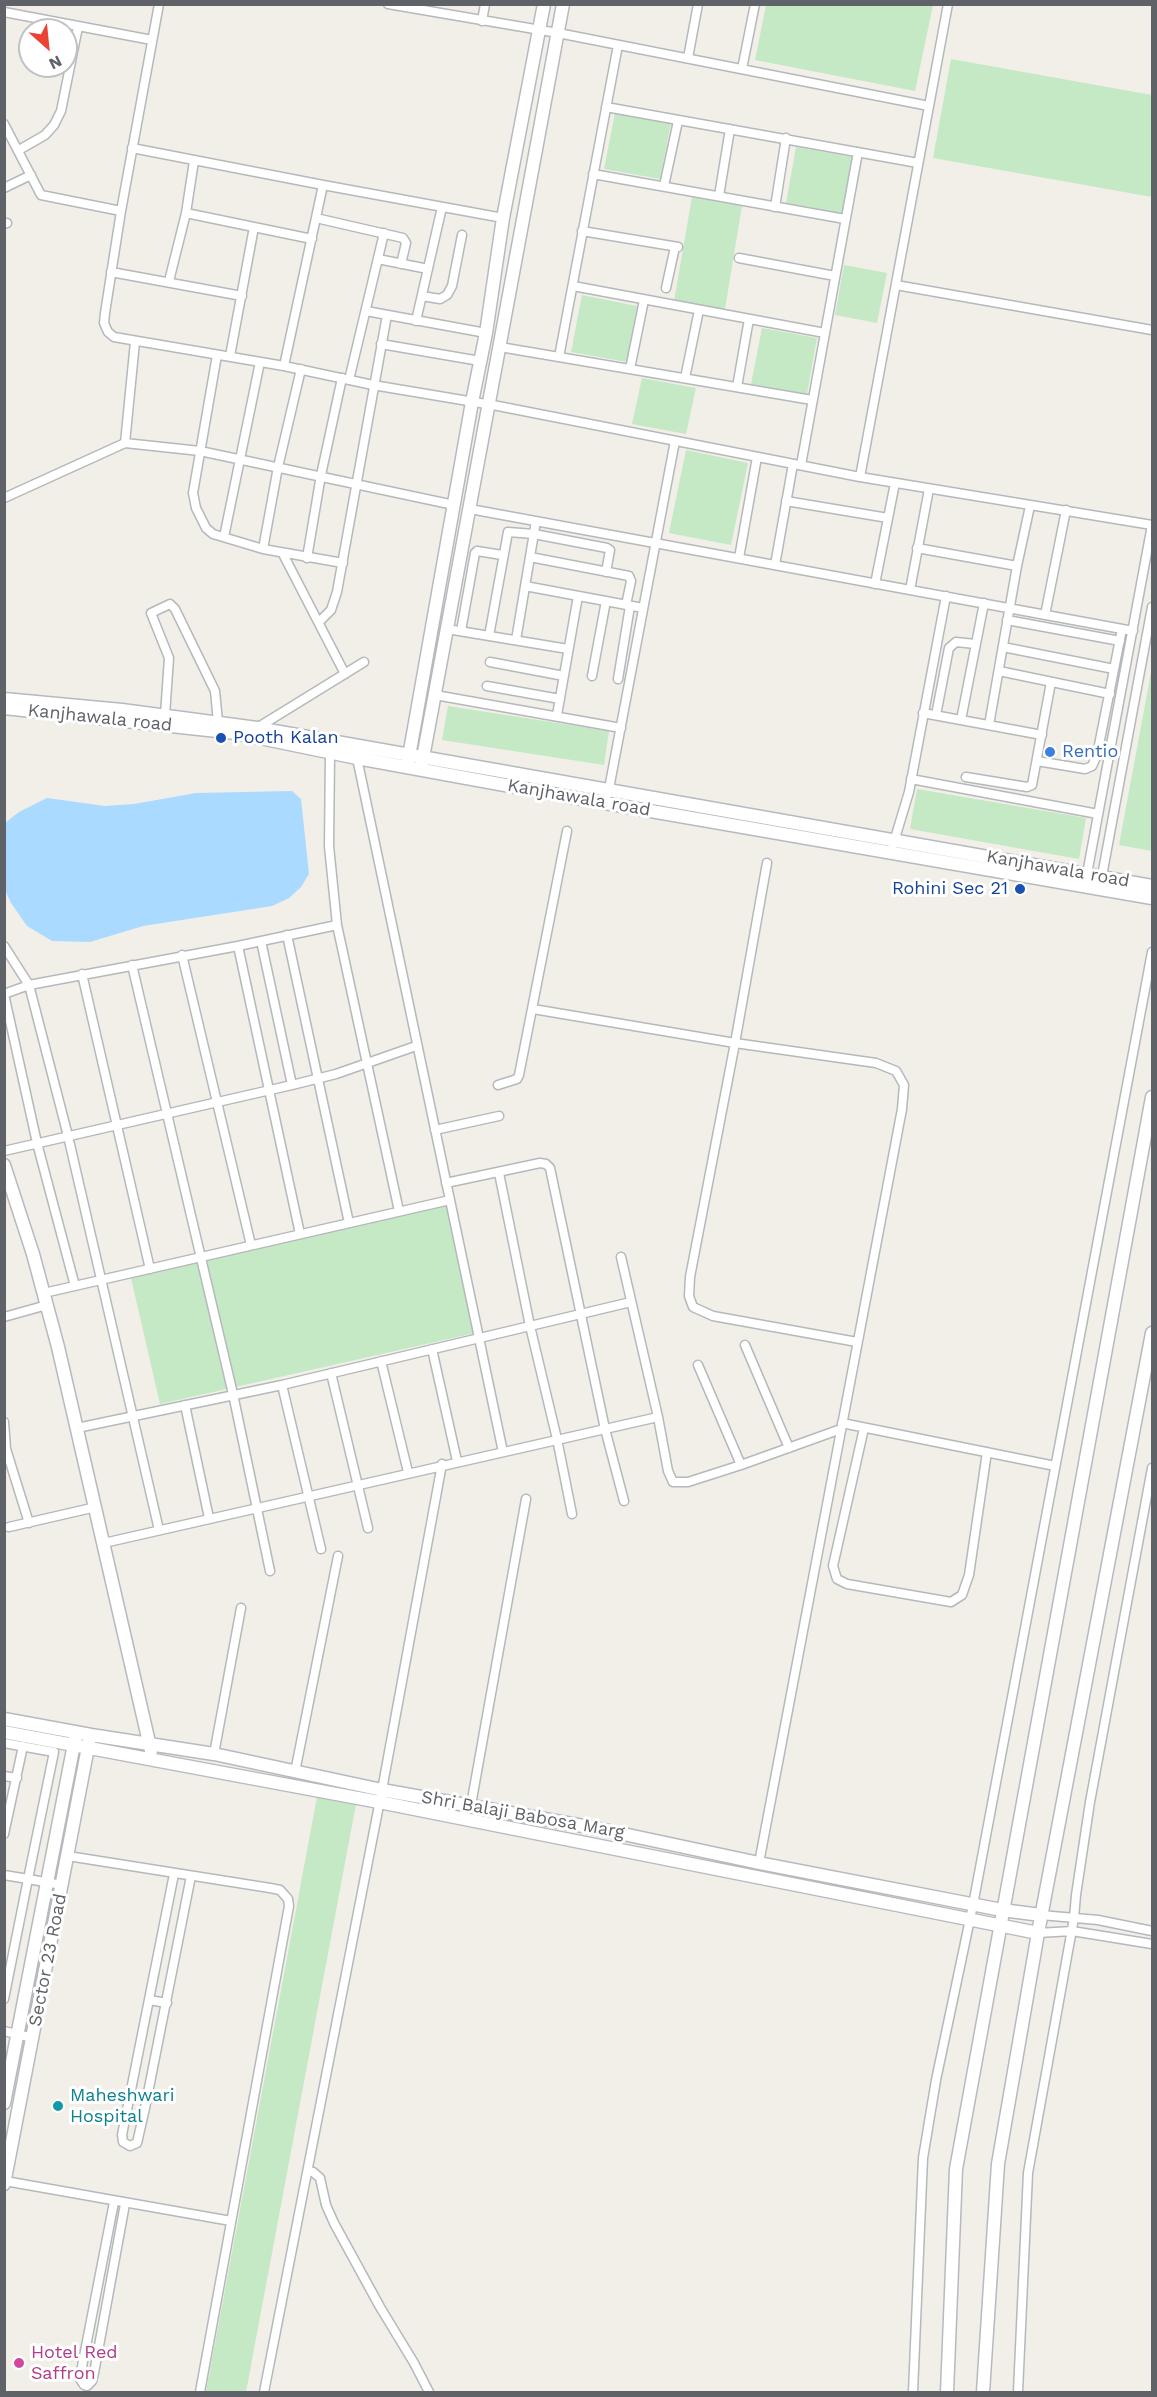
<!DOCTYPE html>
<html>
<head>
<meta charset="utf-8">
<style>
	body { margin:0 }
	#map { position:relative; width:1157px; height:2397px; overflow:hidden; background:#f1efe8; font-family:"Work Sans",sans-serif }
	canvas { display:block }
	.frame { position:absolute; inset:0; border:6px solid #5f6368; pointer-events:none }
	.north { position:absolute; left:18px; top:18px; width:60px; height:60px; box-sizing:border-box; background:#fff; border:2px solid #bfc1c3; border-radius:50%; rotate:153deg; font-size:16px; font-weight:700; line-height:24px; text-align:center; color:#5f6368 }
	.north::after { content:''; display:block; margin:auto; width:21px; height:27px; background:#ea4335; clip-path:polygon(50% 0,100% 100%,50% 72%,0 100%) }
</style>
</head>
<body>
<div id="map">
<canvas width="1157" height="2397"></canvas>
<div class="frame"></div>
<div class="north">N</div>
</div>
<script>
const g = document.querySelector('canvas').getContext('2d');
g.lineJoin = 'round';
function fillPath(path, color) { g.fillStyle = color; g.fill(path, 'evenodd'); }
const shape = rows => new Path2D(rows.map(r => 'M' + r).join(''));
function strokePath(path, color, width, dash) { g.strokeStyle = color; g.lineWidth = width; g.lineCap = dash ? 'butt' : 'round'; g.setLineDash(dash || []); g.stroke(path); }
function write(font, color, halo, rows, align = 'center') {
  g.font = font + ' "Work Sans",sans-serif'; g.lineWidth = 6; g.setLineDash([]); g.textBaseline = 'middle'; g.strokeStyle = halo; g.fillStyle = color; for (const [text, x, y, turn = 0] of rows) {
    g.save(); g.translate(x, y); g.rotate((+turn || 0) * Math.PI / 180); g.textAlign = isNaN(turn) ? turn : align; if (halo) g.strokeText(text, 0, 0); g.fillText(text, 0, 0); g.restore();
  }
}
fillPath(shape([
	[766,5,933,5,915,91,755,60],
	[951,59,1152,95,1152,197,933,158],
	[615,113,671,123,660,179,604,169],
	[796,147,852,157,842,213,786,203],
	[692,197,742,206,724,315,673,307],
	[844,265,887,273,877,323,835,315],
	[582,295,637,306,627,362,571,352],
	[762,328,817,338,807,394,751,384],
	[642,378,696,388,686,434,632,424],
	[686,450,748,463,731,545,669,533],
	[1152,667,1152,851,1119,845],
	[448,706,609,731,604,765,442,740],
	[917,789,1086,818,1079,859,910,829],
	[446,1205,475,1333,160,1404,131,1278],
	[317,1797,356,1804,246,2392,206,2392]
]), '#c5e8c5');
fillPath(shape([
	[292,791,301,799,309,874,301,887,289,898,272,906,143,926,90,942,52,941,27,926,11,903,5,890,5,823,19,812,47,798,105,806,134,804,196,793]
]), '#aadaff');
const street = shape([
	[159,4,121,211,105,313,104,323,108,332,114,337,284,366,373,385,498,406,860,477,1152,525,1087,874],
	[388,4,558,33,929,106],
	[4,12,152,40],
	[482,21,485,4],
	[688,58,698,4],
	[742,69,755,4],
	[606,107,918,163],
	[4,124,41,195,121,211],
	[132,148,323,185,503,218],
	[19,150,45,135,54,125,61,111,78,27],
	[593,174,845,219],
	[664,186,678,121],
	[4,188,31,175],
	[719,196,730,129],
	[775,207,786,138],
	[186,213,312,239],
	[316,218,403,238,406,243,401,264],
	[4,224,7,223],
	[582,231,678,247],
	[739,258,835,276],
	[378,259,428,269],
	[111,272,242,296],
	[169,281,186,213,194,161],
	[896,285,1152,330],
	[573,286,825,333],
	[666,288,675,247],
	[422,296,440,299,447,295,452,286,462,235],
	[366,311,486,333],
	[416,321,442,207],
	[381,344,480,361],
	[500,347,812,400],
	[217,355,193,493,196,508,206,528,213,534,263,549,343,563],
	[230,356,254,227],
	[559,357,618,45],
	[284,366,323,185],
	[630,369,644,300],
	[685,378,699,310],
	[349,380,384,233],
	[737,387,749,319],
	[125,443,135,342],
	[801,465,858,152],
	[860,477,948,4],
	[4,498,125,443,200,451,454,505],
	[786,501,888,518],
	[470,509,1133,631],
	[224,537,260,362],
	[917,548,1017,566],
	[263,549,278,467,301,369],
	[283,554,345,674],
	[530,557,629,576,631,581,626,605],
	[307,558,321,475,342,378],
	[739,558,757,457],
	[775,565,793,464],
	[875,584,895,483],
	[525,586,643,608],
	[910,590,929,489],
	[1045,615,1066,510],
	[1007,620,1120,641],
	[319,622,331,610,337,592,387,315],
	[447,629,568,649],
	[461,631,475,553,477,551,502,555],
	[489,636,508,532,534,534,607,548,610,550,606,572],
	[516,640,536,521],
	[1003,647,1114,669],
	[490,662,564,676],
	[999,671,1110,694],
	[592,676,606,601],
	[618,679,630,606],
	[487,686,560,699],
	[435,695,621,728],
	[923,713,1042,735],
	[165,715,169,658,151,613,170,604,175,609,215,691,218,722],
	[557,715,578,596],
	[936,715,949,648,956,642,975,644],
	[961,720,984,603],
	[989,725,1017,566,1030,506],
	[257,728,364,662],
	[330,753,329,846,337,925,399,1211],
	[357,758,503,1452],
	[1037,761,1085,769,1092,766,1097,755,1122,629],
	[966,777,1027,787,1032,785,1051,682],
	[911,779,1098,814],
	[608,794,675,441],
	[893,845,909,792,946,596],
	[767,863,735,1043,690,1277,689,1296,693,1307,713,1316,857,1342],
	[1102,876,1152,607],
	[287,935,349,1223],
	[261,941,292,1085],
	[4,946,29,985,68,1136,159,1530],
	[238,946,300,1234],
	[182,955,251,1245],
	[132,965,233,1394,270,1571],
	[82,974,150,1269],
	[533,1009,735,1043,876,1063,896,1071,904,1085,902,1109,759,1863],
	[498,1085,517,1079,519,1075,567,831],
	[435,1130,499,1116],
	[4,1151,292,1085,336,1074,416,1046],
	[499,1173,530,1326,557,1439,572,1514],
	[446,1183,540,1163,546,1164,550,1168,605,1429,624,1501],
	[621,1257,658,1417,668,1471,673,1482,688,1482,741,1465,841,1429],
	[75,1286,37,1143,4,994,29,985,238,946,337,925],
	[44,1293,450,1200],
	[4,1317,47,1305],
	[745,1345,789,1448],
	[432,1349,457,1461],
	[381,1361,408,1472],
	[698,1365,741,1465],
	[331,1373,368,1528],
	[282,1385,321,1549],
	[185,1405,209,1518],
	[4,1422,6,1449,29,1523],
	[842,1423,1055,1466],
	[77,1428,282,1385,631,1302],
	[864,1428,833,1566,837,1579,847,1584,951,1602,962,1595,969,1575,987,1452],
	[9,1527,96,1507],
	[104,1543,658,1417],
	[4,1743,54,1752,28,1879,62,1885],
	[214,1754,241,1608],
	[295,1772,338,1556],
	[4,1776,17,1778],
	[471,1805,526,1499],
	[4,1834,23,1746],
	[68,1856,270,1888,280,1890,288,1899,289,1906,200,2392],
	[174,1874,122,2135,123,2142,130,2146,137,2143,145,2108,191,1876],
	[4,1875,28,1879,4,1999],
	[1041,1915,1098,1920,1152,1931],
	[1038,1933,1072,1931,1152,1944],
	[149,2000,167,2003],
	[4,2031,33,2038],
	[308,2171,313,2172,320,2178,326,2205,334,2223,380,2307,414,2363,429,2392],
	[5,2181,231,2221],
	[114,2202,81,2372,80,2379,84,2385,87,2386,92,2381,94,2373,125,2204],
	[264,2392,382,1790,442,1464],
	[913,2392,923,2158,936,2080,973,1905,1152,952],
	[1018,2392,1028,2173,1074,1918,1076,1895,1090,1802,1152,1468]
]);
const secondary = shape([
	[4,699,122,710,257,728,1152,886],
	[4,708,236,733,357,758,576,798,1152,898],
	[408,762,472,402,486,333,503,218,544,4],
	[422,763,563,4],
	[4,1165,33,1254,58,1347,151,1751],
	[4,1719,91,1735,214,1754,382,1790,600,1829,759,1863,1002,1910,1041,1915],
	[4,1732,379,1802,1038,1933],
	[4,2103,75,1739],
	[4,2184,89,1742],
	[947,2392,956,2169,1152,1097],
	[983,2392,998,2164,1038,1933,1152,1333]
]);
strokePath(street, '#b5b8bc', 11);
strokePath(secondary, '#b6babf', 15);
strokePath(street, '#fff', 8);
strokePath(secondary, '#fff', 12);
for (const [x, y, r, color] of [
	[221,738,6,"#1a4fb4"],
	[1050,752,6,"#3f7fe0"],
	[1020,889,6,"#1a4fb4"],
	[58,2106,6,"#0f9aa8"],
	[19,2363,6,"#d1479c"]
]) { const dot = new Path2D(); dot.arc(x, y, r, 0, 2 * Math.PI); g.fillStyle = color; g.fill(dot); strokePath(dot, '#fff', 2); }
write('18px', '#5f6368', '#fff', [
	["Kanjhawala road",100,718,6],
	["Kanjhawala road",579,798,10],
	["Kanjhawala road",1058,869,10],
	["Shri Balaji Babosa Marg",523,1815,10],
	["Sector 23 Road",48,1960,-79]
]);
write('18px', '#164399', '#fff', [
	["Pooth Kalan",233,738],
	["Rohini Sec 21",1008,889,"right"]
], 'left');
write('18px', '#366cbe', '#fff', [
	["Rentio",1062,752]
], 'left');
write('18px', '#0d838f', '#fff', [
	["Maheshwari",70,2096],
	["Hospital",70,2117]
], 'left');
write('18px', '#b23c85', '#fff', [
	["Hotel Red",31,2353],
	["Saffron",31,2374]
], 'left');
</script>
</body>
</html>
